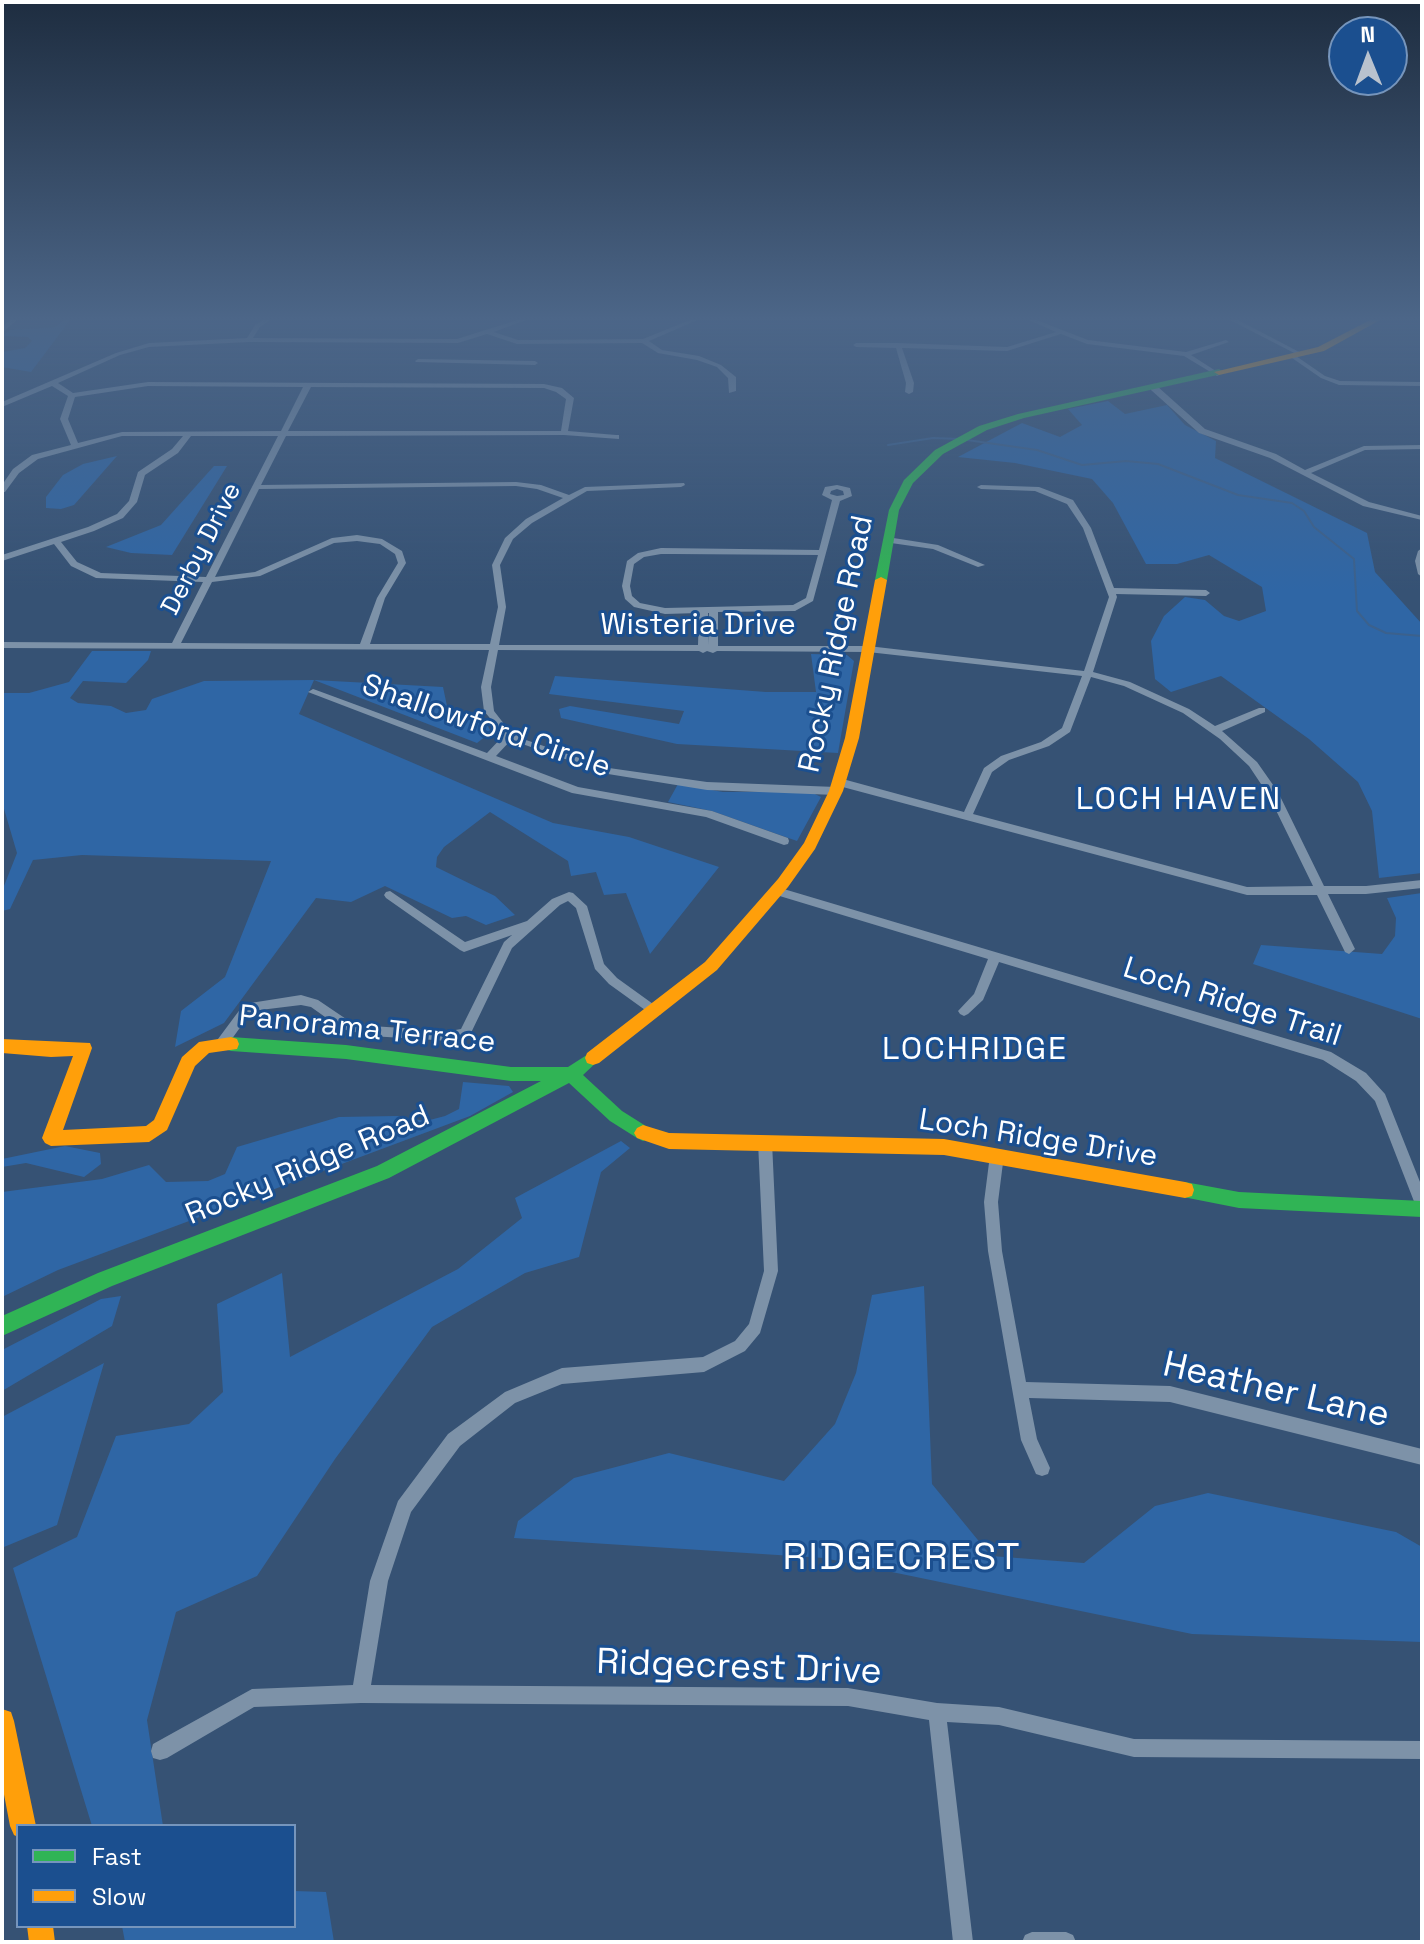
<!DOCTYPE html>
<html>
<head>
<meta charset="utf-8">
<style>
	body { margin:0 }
	#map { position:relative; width:1424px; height:1944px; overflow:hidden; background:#365274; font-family:"Space Grotesk",sans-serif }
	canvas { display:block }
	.frame { position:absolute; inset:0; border:4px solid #fff; pointer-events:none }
	.legend { position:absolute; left:16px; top:1824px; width:280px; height:104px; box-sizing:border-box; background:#1b4f8f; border:2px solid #7695bc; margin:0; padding:10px 14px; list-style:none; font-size:24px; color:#fff }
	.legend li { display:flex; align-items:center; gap:16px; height:40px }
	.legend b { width:40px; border:2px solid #7695bc }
	.north { position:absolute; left:1328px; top:16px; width:80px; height:80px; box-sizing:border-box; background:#1b4f8f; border:2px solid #7695bc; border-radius:50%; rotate:359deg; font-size:22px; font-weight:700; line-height:32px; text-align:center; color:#fff }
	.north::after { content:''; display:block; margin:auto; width:28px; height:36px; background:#b9c2ce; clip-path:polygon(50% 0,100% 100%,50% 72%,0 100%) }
</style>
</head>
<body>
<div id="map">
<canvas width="1424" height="1944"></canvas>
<div class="frame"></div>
<ul class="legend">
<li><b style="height:10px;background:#30b455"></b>Fast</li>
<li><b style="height:10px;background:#ff9f0a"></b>Slow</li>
</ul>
<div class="north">N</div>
</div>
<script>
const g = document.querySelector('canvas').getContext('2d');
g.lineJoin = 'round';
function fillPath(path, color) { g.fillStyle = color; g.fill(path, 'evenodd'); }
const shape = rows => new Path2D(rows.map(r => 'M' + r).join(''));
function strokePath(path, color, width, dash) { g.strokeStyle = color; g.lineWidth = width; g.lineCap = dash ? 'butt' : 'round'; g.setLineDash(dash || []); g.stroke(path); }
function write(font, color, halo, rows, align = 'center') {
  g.font = font + ' "Space Grotesk",sans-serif'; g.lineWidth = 6; g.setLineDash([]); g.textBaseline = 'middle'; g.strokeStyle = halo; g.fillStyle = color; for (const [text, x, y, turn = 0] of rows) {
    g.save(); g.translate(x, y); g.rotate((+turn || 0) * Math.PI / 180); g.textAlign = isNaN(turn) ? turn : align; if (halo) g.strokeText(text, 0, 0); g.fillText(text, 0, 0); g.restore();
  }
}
fillPath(shape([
	[65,319,71,319,31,372,2,367,2,352,25,348,32,341,28,337,2,336,10,330,55,327],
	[1108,401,1125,414,1167,405,1185,425,1216,441,1215,458,1367,533,1375,572,1422,624,1422,873,1379,878,1372,811,1358,782,1309,739,1221,676,1171,692,1155,679,1151,641,1164,616,1185,597,1205,600,1224,616,1239,621,1266,611,1262,587,1209,555,1177,564,1146,564,1113,503,1092,479,1015,463,958,457,1022,423,1060,437,1082,425,1068,409],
	[117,456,74,505,61,509,46,508,46,497,63,475,83,464],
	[214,466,227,466,172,555,131,553,106,547,161,525],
	[92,651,151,651,148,660,126,683,83,681,70,698,78,703,111,706,126,713,146,710,152,699,204,681,314,680,443,687,450,720,483,716,491,732,477,743,314,680,299,714,553,823,629,837,719,867,650,954,626,893,604,895,596,872,571,876,568,861,490,812,444,847,437,857,436,867,495,896,515,915,486,925,466,916,452,918,385,886,351,902,316,898,224,1023,175,1047,181,1011,225,977,271,861,82,855,33,860,10,909,2,911,2,891,17,853,2,802,2,693,29,693,69,682],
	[811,654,847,655,854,661,838,753,677,744,561,718,559,709,570,706,679,724,684,711,549,694,555,676,766,692,816,692],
	[678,784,723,792,811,792,821,797,797,841,712,811,668,802],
	[1422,893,1422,1019,1253,964,1261,945,1382,954,1395,936,1396,918,1387,898],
	[463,1082,509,1086,513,1092,470,1116,58,1270,2,1297,2,1192,102,1179,149,1165,166,1182,208,1181,225,1174,237,1147,339,1117,397,1116,426,1121,445,1116,459,1109],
	[621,1141,630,1148,601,1172,579,1257,525,1273,432,1327,335,1459,257,1576,176,1612,147,1720,163,1826,92,1826,13,1568,77,1537,116,1436,189,1424,223,1392,217,1304,282,1273,290,1357,458,1269,522,1218,515,1198],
	[65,1146,100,1153,101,1164,84,1177,26,1163,2,1167,2,1159],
	[924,1286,932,1484,991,1556,1084,1563,1155,1506,1208,1493,1396,1532,1422,1547,1422,1642,1192,1634,824,1558,514,1538,518,1521,574,1478,669,1453,784,1481,835,1424,856,1373,872,1295],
	[121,1296,112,1326,2,1391,2,1350,101,1299],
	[104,1363,57,1525,4,1547,2,1417],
	[294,1891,326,1892,334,1942,125,1942,122,1926,294,1926]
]), '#2f66a5');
strokePath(shape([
	[967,440,1037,450,1082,465,1126,461,1158,464,1238,495,1292,503,1304,511,1314,527,1354,559,1357,611,1369,625,1386,633,1422,636],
	[888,445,933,438,960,439]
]), '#3b618d', 2);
fillPath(shape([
	[11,319,18,319,2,333,2,327,11,319],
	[265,319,272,319,260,327,253,338,457,339,520,319,529,319,494,332,518,340,643,339,692,319,700,319,649,341,662,350,699,356,721,365,736,377,736,391,729,393,728,378,717,367,697,360,658,353,642,343,517,344,487,334,458,343,249,342,149,347,120,355,58,383,73,393,148,382,544,384,562,388,574,398,568,431,616,435,619,435,619,439,564,435,286,436,261,485,516,482,541,485,569,495,585,487,684,483,685,485,681,487,587,491,532,523,513,539,500,565,506,607,499,645,698,645,699,613,665,614,634,607,625,599,622,586,627,561,638,553,661,548,819,550,832,500,822,495,825,487,837,485,850,488,852,496,840,501,813,601,795,611,718,612,718,646,868,646,1084,671,1109,597,1083,528,1067,504,1035,491,981,489,977,487,981,485,1039,487,1073,500,1091,528,1114,588,1206,590,1210,593,1206,596,1116,594,1117,597,1093,672,1130,682,1189,709,1215,726,1259,708,1265,708,1265,712,1222,731,1257,762,1278,792,1324,886,1366,886,1422,880,1422,888,1366,894,1328,894,1355,949,1349,954,1345,952,1317,895,1247,895,839,786,834,782,839,778,964,812,984,768,1001,756,1041,742,1062,728,1082,676,868,652,717,651,713,653,707,651,703,653,699,651,498,650,491,687,494,711,508,729,523,739,609,768,707,782,836,787,841,791,836,795,707,790,608,774,511,740,496,756,578,787,712,811,788,838,789,841,788,844,784,845,706,817,572,793,308,692,313,689,316,690,487,753,504,735,484,711,481,687,489,650,2,648,2,642,172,643,203,582,96,578,71,566,54,544,2,561,2,555,88,527,117,514,129,501,138,472,172,449,183,436,122,436,38,459,19,473,5,492,2,492,2,485,13,469,32,455,71,445,60,419,68,396,52,386,2,407,2,402,116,353,149,343,247,338,255,325,265,319],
	[148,386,303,387,281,431,122,432,78,443,68,419,75,397,148,386],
	[311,387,544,388,556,392,566,399,561,431,288,431,311,387],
	[191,436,278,436,206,577,101,573,77,562,61,542,94,531,123,518,137,502,145,475,178,453,191,436],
	[516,486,537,489,563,498,526,519,505,538,492,565,498,607,490,644,370,644,385,598,406,563,402,551,382,539,357,535,332,538,255,572,215,577,259,489,516,486],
	[837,489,843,491,844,495,837,496,830,494,831,491,837,489],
	[357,541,380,544,395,554,398,563,377,598,360,644,181,643,212,582,260,576,334,543,357,541],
	[661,554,674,554,818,555,806,598,793,605,665,608,640,603,632,596,630,586,634,564,644,557,661,554],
	[708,613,709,613,708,645,708,613],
	[1091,677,1124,686,1183,713,1220,739,1249,766,1269,796,1313,886,1247,887,973,814,992,772,1009,760,1049,746,1070,732,1091,677],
	[1026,319,1034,319,1088,340,1186,352,1226,340,1229,342,1191,355,1219,373,1219,375,1217,376,1184,356,1087,344,1061,334,1007,351,902,348,914,383,913,392,909,394,905,392,906,383,896,348,856,347,853,345,856,343,898,343,1007,347,1056,332,1026,319],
	[1228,319,1236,319,1305,355,1300,356,1228,319],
	[1292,356,1296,356,1325,376,1340,381,1422,382,1422,386,1339,385,1321,378,1292,358,1292,356],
	[418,359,535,361,538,363,535,365,416,362,415,361,418,359],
	[1151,386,1157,386,1205,429,1276,454,1305,470,1364,446,1422,445,1422,449,1365,450,1311,473,1369,502,1422,516,1422,520,1363,506,1270,458,1199,433,1151,390,1151,386],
	[887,537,938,545,985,565,978,567,933,549,884,542,883,540,887,537],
	[1422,548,1422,577,1418,574,1415,561,1418,551,1422,548],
	[777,887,1331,1052,1366,1073,1385,1094,1422,1187,1422,1210,1417,1208,1415,1204,1375,1101,1356,1081,1323,1060,999,962,983,1000,968,1014,964,1016,960,1014,958,1011,974,994,988,959,773,894,771,891,773,888,777,887],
	[390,891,465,942,527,921,552,899,569,892,573,893,587,906,604,964,617,978,660,1009,662,1012,660,1015,652,1015,609,984,595,969,576,908,568,901,560,905,512,948,469,1037,450,1041,371,1036,342,1029,311,1007,301,1005,252,1011,226,1047,222,1048,218,1047,216,1043,218,1039,244,1004,301,995,318,1000,349,1021,371,1026,450,1031,461,1029,504,942,512,935,464,952,460,950,386,898,384,895,386,892,390,891],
	[765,1136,770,1138,772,1142,778,1271,760,1333,745,1351,704,1372,562,1384,515,1403,460,1446,411,1512,388,1581,371,1685,848,1688,937,1703,999,1707,1134,1739,1422,1741,1422,1759,1134,1757,999,1725,947,1722,973,1942,953,1942,929,1720,848,1706,361,1703,254,1707,167,1758,160,1760,153,1758,151,1751,153,1744,252,1689,353,1685,370,1581,398,1501,448,1434,505,1392,562,1368,703,1357,735,1341,749,1324,764,1271,758,1142,760,1138,765,1136],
	[997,1149,1002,1151,1004,1155,998,1202,1002,1251,1026,1382,1170,1386,1422,1449,1422,1465,1170,1402,1029,1398,1037,1439,1050,1468,1048,1474,1042,1476,1036,1474,1021,1440,988,1251,984,1202,990,1155,992,1151,997,1149],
	[1032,1932,1066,1932,1073,1935,1076,1942,1022,1942,1025,1935,1032,1932]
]), '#7d92a8');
fillPath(shape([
	[1219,369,1224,372,1222,374,1024,418,987,430,943,454,913,483,899,510,887,580,881,583,875,580,889,510,904,480,935,450,979,426,1018,414,1219,369],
	[231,1037,346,1045,511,1067,568,1067,593,1051,599,1053,601,1058,583,1075,622,1111,649,1128,652,1133,649,1138,643,1141,637,1138,610,1121,569,1083,389,1178,112,1286,2,1336,2,1316,98,1273,377,1166,541,1081,511,1081,346,1059,231,1051,225,1049,223,1044,225,1039,231,1037],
	[1185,1182,1239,1192,1422,1201,1422,1217,1239,1208,1178,1196,1176,1190,1178,1184,1185,1182]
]), '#30b455');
fillPath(shape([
	[1372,319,1382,319,1324,351,1219,375,1214,372,1318,347,1372,319],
	[881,577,887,580,859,738,843,791,815,849,788,887,717,970,599,1063,593,1065,587,1063,585,1058,587,1053,705,962,778,879,804,843,829,791,845,738,875,580,881,577],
	[231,1037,237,1039,239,1044,237,1049,209,1053,195,1066,167,1130,149,1142,51,1146,45,1143,42,1138,73,1056,51,1057,2,1053,2,1039,90,1043,92,1048,63,1130,146,1126,154,1120,182,1057,199,1042,231,1037],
	[643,1125,669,1133,944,1139,1185,1182,1192,1184,1194,1190,1192,1196,1185,1198,944,1155,669,1149,637,1138,634,1133,637,1128,643,1125],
	[2,1709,11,1712,14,1721,36,1826,18,1826,18,1837,14,1835,10,1826,2,1784,2,1709],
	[27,1926,53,1926,55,1942,29,1942,27,1926]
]), '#ff9f0a');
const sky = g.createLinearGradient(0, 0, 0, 591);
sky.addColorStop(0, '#1e2d40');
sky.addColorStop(0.54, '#4c6688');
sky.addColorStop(1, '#4c668800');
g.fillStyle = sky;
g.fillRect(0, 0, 1424, 591);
write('26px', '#fff', '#1b4f8f', [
	["Derby Drive",202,549,-63]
]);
write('30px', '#fff', '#1b4f8f', [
	["Wisteria Drive",698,626],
	["Rocky Ridge Road",837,644,-78],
	["Shallowford Circle",486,727,19],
	["Loch Ridge Trail",1232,1003,18],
	["Panorama Terrace",367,1030,6],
	["Loch Ridge Drive",1038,1139,9],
	["Rocky Ridge Road",308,1166,-23]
]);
g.letterSpacing = '2px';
write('32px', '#fff', '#1b4f8f', [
	["LOCH HAVEN",1179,800],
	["LOCHRIDGE",975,1050]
]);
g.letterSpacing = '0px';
write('36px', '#fff', '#1b4f8f', [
	["Heather Lane",1276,1391,13],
	["Ridgecrest Drive",739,1668,2]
]);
g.letterSpacing = '2px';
write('38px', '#fff', '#1b4f8f', [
	["RIDGECREST",902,1559]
]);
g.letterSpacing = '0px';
</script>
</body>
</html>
